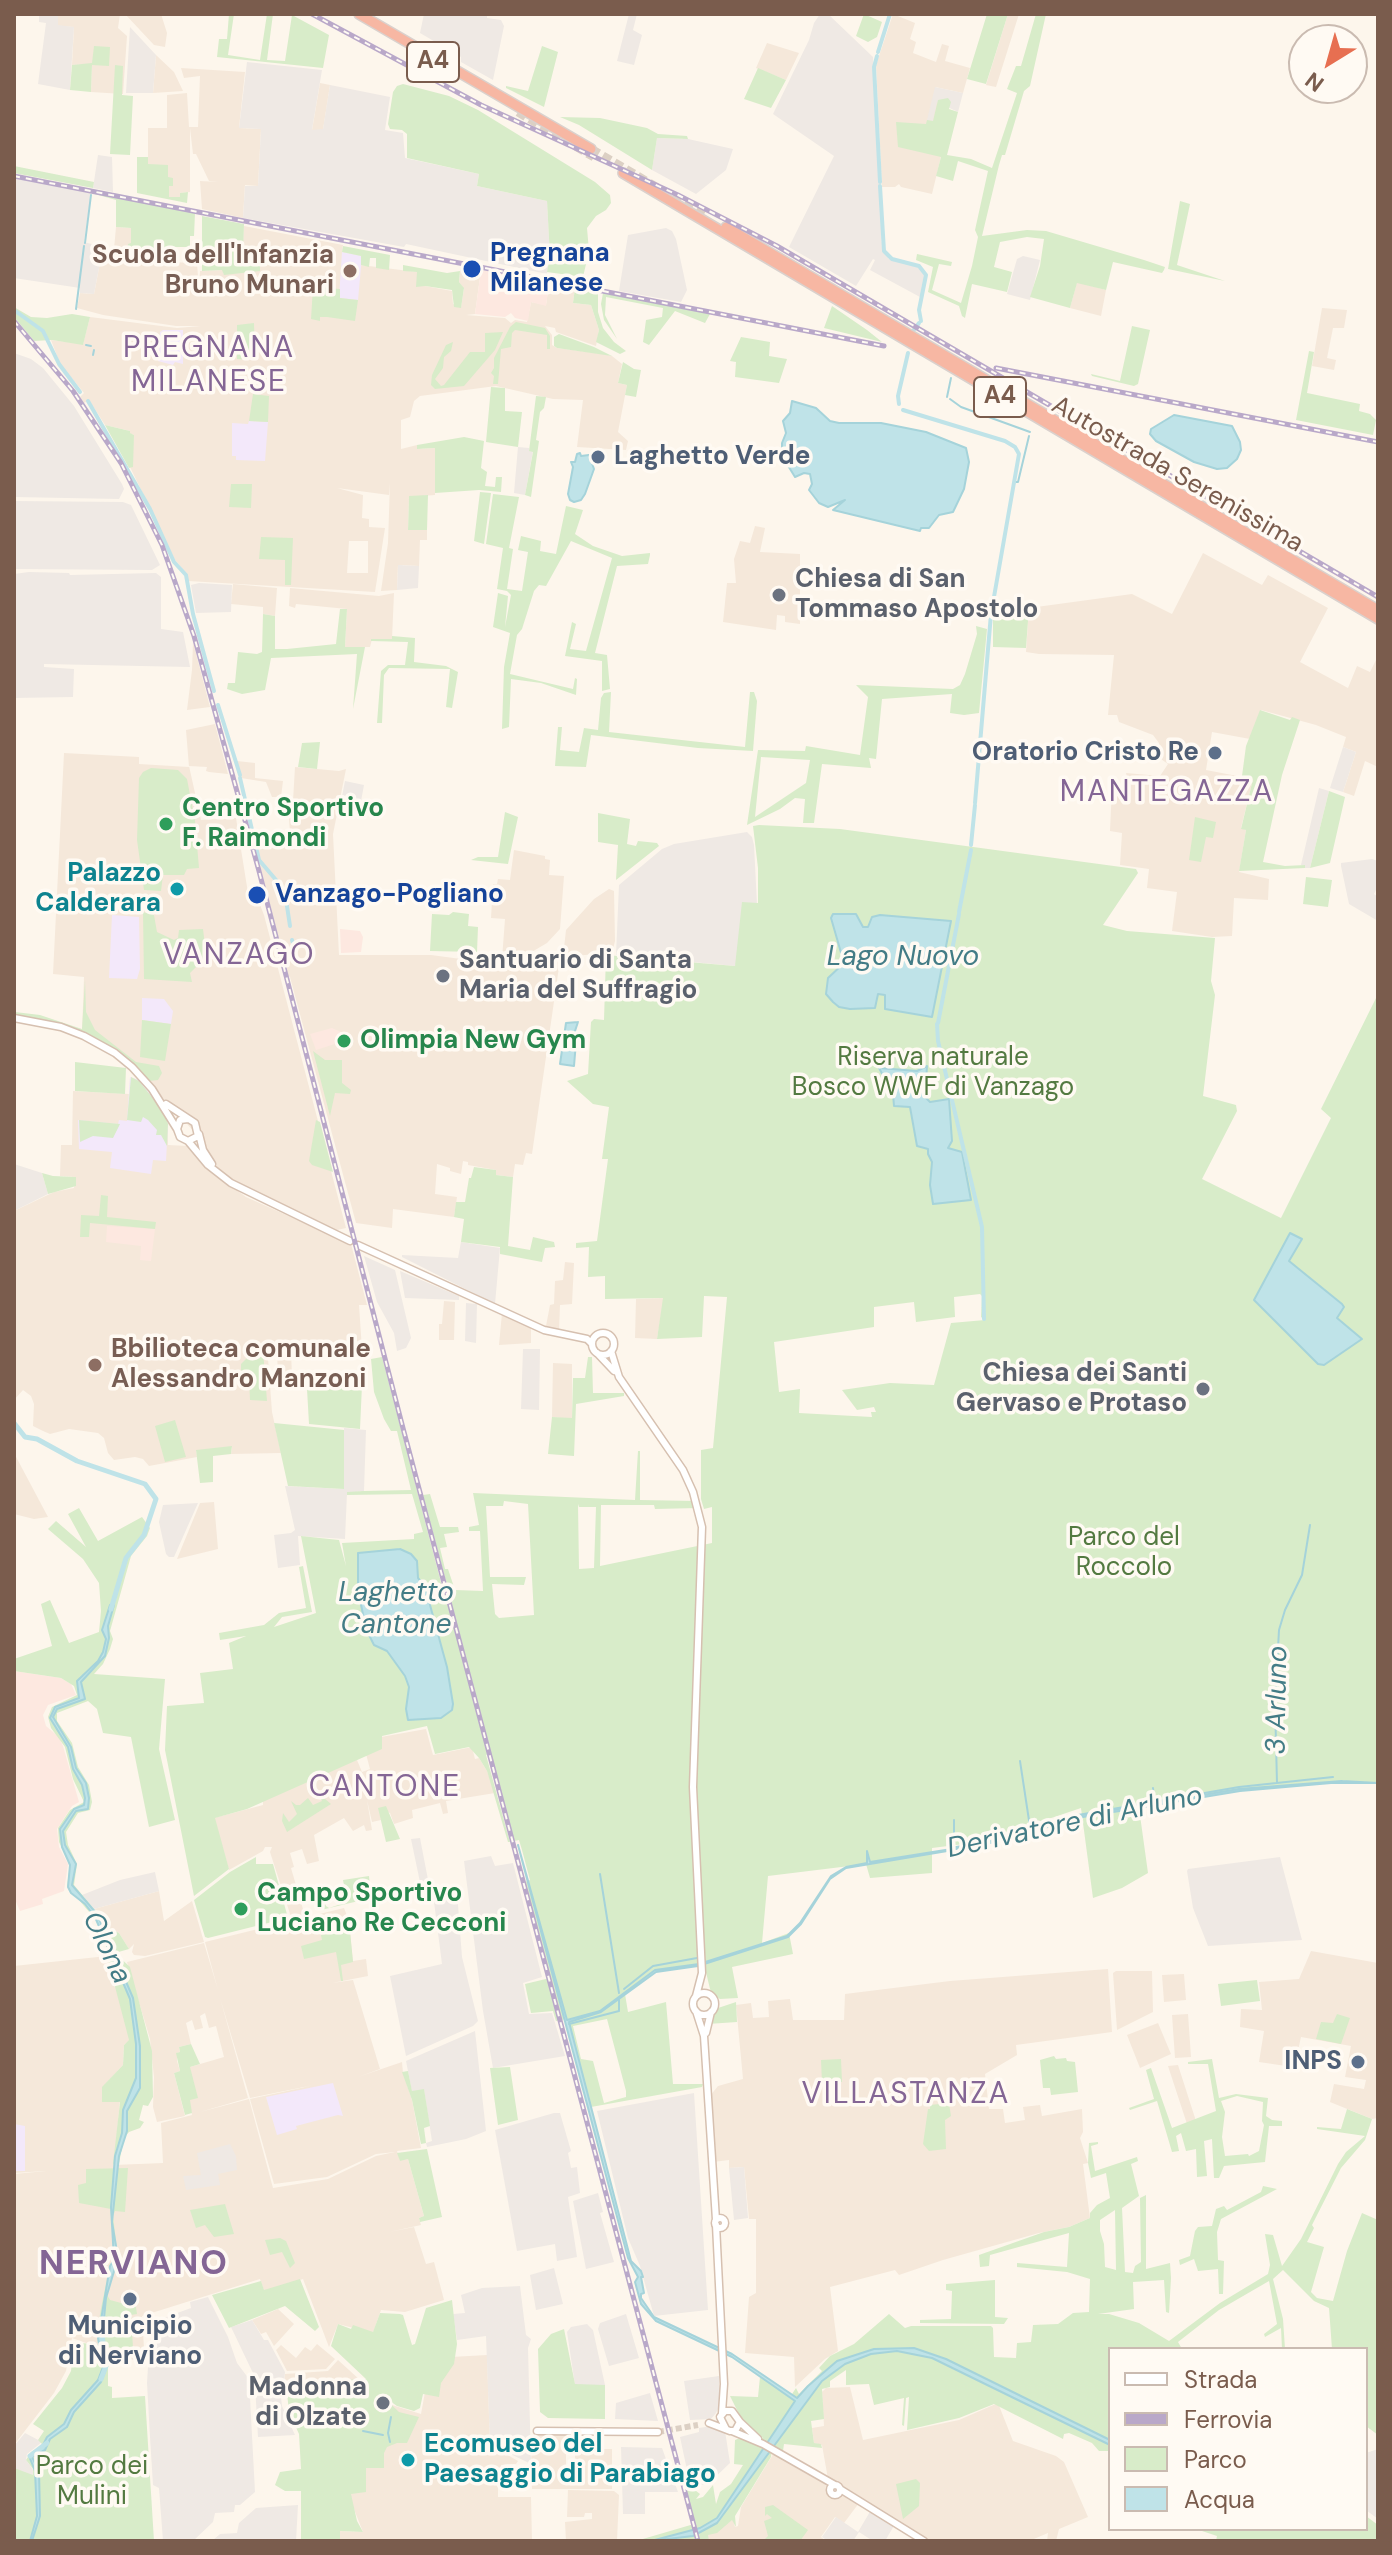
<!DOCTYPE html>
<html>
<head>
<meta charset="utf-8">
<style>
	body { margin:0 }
	#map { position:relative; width:1392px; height:2555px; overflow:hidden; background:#fdf6ec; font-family:"DM Sans",sans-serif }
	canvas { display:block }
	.frame { position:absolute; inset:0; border:16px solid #7a5c4d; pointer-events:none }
	.legend { position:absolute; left:1108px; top:2347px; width:260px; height:184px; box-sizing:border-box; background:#fffaf3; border:2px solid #cabbb1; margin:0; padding:10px 14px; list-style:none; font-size:24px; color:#7a5c4d }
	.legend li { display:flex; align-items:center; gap:16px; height:40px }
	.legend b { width:40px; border:2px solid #cabbb1 }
	.north { position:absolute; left:1288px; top:24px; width:80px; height:80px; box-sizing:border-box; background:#fffaf3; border:2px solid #cabbb1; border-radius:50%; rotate:217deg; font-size:22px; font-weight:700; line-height:32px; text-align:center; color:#7a5c4d }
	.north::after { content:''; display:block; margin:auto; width:28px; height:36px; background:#e76f51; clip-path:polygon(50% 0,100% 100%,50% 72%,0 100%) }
</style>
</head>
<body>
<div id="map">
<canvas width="1392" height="2555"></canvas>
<div class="frame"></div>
<ul class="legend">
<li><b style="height:10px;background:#fff"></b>Strada</li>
<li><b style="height:10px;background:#b9a8c9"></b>Ferrovia</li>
<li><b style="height:22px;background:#d8ecc9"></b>Parco</li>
<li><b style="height:22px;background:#bfe3e8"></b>Acqua</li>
</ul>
<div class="north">N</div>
</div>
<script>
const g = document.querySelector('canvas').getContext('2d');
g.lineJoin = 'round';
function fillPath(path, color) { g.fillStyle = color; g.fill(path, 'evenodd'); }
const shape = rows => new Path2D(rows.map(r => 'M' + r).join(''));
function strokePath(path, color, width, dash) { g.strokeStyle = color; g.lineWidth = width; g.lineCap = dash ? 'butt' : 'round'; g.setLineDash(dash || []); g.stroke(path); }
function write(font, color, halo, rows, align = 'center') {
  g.font = font + ' "DM Sans",sans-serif'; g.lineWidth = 7; g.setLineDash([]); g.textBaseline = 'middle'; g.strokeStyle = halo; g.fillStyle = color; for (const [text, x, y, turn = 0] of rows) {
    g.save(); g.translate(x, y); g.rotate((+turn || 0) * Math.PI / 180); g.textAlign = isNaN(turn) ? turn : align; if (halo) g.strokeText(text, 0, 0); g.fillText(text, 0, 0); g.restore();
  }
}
fillPath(shape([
	[58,14,120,14,118,28,127,36,123,94,91,92,92,64,72,65,74,27,57,26],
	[125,14,161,14,167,33,165,47,154,45],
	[893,14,915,23,910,39,916,42,913,53,936,62,942,44,949,46,945,61,970,68,963,93,935,87,945,140,932,194,901,187,899,184,895,187,882,187,876,65],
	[1008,14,1019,14,996,87,986,85],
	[767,43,799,53,786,80,756,68],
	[156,55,174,72,183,91,153,93],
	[181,68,245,72,239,128,261,129,258,186,245,185,243,218,202,209,200,181,218,182,209,181,196,154,193,154,190,128,190,192,180,193,180,197,169,197,169,186,173,178,168,178,148,164,148,128,167,128,167,95,187,93,189,127,198,127,200,76,184,78],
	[320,83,330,85,323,130,312,130],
	[244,226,343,245,342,252,362,256,361,265,417,272,425,286,452,291,453,304,461,307,464,289,459,282,461,266,481,270,475,314,466,315,505,318,511,323,515,320,527,322,531,302,546,305,549,283,575,288,573,303,591,305,599,330,596,346,556,332,555,328,545,326,552,335,552,345,557,348,604,354,612,356,622,364,618,383,627,385,618,432,628,441,626,450,577,447,583,400,553,399,496,386,420,396,414,401,410,417,401,420,401,449,417,445,418,449,435,448,435,495,409,497,408,529,427,530,427,540,420,540,419,566,398,565,397,590,381,591,388,543,390,483,389,495,337,488,363,495,362,518,369,519,369,527,385,528,375,592,188,581,187,574,175,560,130,467,134,435,129,433,130,431,105,425,89,400,84,403,80,397,84,393,60,364,51,340,83,344,90,317,177,328,201,326,176,326,103,315,77,308,80,293,94,294,103,247,114,249,116,227,131,228,131,243,167,262,197,263,199,290,200,271,223,270,223,274,242,255],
	[349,541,368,541,368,573,347,573],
	[1077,282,1106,290,1101,316,1070,308],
	[1322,308,1347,310,1344,328,1333,328,1327,358,1336,360,1334,370,1312,366],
	[755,526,765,528,760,552,800,554,800,624,785,622,785,616,777,615,776,630,723,622,727,583,736,583,734,559,740,541,750,543],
	[1203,553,1262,585,1268,575,1328,608,1300,662,1348,688,1357,666,1370,672,1378,656,1378,767,1365,761,1354,796,1343,792,1356,752,1343,747,1346,737,1316,725,1261,710,1250,739,1212,732,1206,770,1253,779,1241,828,1246,830,1239,872,1269,879,1268,900,1234,898,1232,936,1212,937,1172,931,1177,892,1147,888,1149,869,1120,865,1122,833,1110,831,1112,786,1130,788,1126,773,1160,776,1168,764,1158,757,1159,743,1153,735,1119,722,1117,715,1108,715,1114,655,1039,654,1026,652,1029,608,1132,594,1172,614],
	[233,584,277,588,275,616,263,614,263,607,231,604],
	[290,588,379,596,394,593,392,639,372,639,370,647,345,647,347,609,296,604,295,608,289,606],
	[193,642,210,707,187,710,192,670],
	[215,724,228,774,209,772,206,771,207,767,189,766,201,820,236,818,248,893,255,892,264,915,346,1228,337,1230,269,1202,243,1188,219,1170,201,1139,133,1066,82,1033,84,977,53,974,64,753,139,757,139,764,189,767,186,730],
	[237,761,255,763,255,778,283,781,281,797,272,797,266,782,241,778],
	[295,767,339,771,346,769,333,834,339,955,431,955,491,963,539,952,560,960,532,1154,526,1153,523,1165,515,1164,513,1177,496,1175,496,1170,468,1165,468,1162,463,1161,461,1174,450,1171,450,1168,437,1164,435,1194,457,1197,454,1217,393,1209,392,1228,356,1223,290,977,288,976,259,861,257,846,291,844,288,807,293,801],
	[514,850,545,856,545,859,550,860,549,875,564,876,560,929,547,943,530,953,502,959,505,919,491,918,493,884,497,884,498,879,510,880],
	[609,889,614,891,615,941,613,949,607,953,563,957,566,930,594,899],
	[130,1077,139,1080,168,1124,168,1145,188,1146,213,1173,246,1197,351,1244,367,1305,359,1305,362,1350,267,1345,272,1412,281,1453,231,1454,232,1447,196,1451,197,1457,149,1466,143,1459,135,1457,114,1460,108,1453,104,1438,98,1433,69,1429,50,1434,43,1431,33,1426,34,1404,31,1396,23,1390,14,1400,14,1211,54,1192,74,1188,75,1177,60,1176,61,1145,72,1145,73,1091,129,1094],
	[565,1262,574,1263,572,1304,560,1305,559,1331,546,1326,550,1305,554,1304,555,1281,563,1280],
	[664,1298,657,1339,635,1338,636,1299],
	[444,1301,455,1302,454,1340,439,1340,439,1324,442,1324],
	[502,1313,531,1328,531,1343,499,1345],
	[277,1349,291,1350,292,1378,278,1379],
	[553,1363,572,1364,572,1419,552,1417],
	[14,1453,48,1517,34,1519,14,1514,14,1498,16,1497,14,1491],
	[214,1502,218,1549,177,1559,200,1503],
	[426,1729,433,1755,472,1747,475,1759,479,1758,487,1771,495,1793,446,1801,448,1813,443,1814,440,1803,412,1810,413,1818,394,1824,390,1813,379,1809,381,1820,372,1822,367,1800,372,1830,366,1831,364,1825,353,1831,344,1818,314,1835,319,1861,307,1864,302,1849,290,1853,294,1867,291,1868,305,1916,292,1920,270,1852,272,1847,265,1847,263,1851,229,1870,214,1818,263,1805,263,1801,290,1784,357,1760,362,1772,370,1769,366,1754,381,1737],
	[159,1891,164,1921,192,1901,204,1942,145,1956,134,1955,132,1952,134,1944,129,1949,119,1933,102,1924,94,1909],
	[344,1908,349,1921,353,1961,366,1959,368,1976,332,1983,353,1980,380,2069,358,2077,402,2062,403,2073,412,2100,421,2148,397,2151,400,2160,408,2159,424,2216,419,2218,421,2225,389,2232,414,2227,426,2264,434,2262,444,2300,405,2312,381,2310,373,2333,338,2324,329,2347,303,2279,264,2291,260,2279,142,2316,145,2364,72,2338,66,2371,54,2393,14,2445,14,2174,46,2171,14,2173,14,1966,107,1956,108,1958,130,2040,124,2045,123,2065,102,2088,102,2100,120,2100,114,2165,163,2163,161,2123,192,2115,189,2100,190,2067,224,2057,216,2026,209,2028,205,2013,200,2016,203,2028,195,2030,192,2020,186,2023,191,2044,179,2047,180,2052,177,2053,177,2061,180,2071,174,2073,185,2116,157,2122,153,2107,154,2077,150,2039,127,1962,204,1943,218,1990,205,1942],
	[220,1998,250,2098,314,2085,250,2099,274,2184,327,2177,376,2154,395,2152,376,2156,328,2179,273,2188,249,2099,200,2112,248,2098],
	[1311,1951,1378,1963,1378,2118,1372,2119,1330,2102,1334,2084,1364,2089,1366,2080,1345,2077,1351,2046,1301,2037,1297,2055,1288,2054,1286,2066,1259,2062,1264,2031,1240,2027,1241,2009,1262,2010,1259,1982,1299,1979],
	[1108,1969,1112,2032,1016,2045,1017,2055,985,2074,989,2109,1003,2109,1005,2123,1025,2120,1023,2107,1040,2105,1042,2116,1082,2109,1083,2132,1080,2138,1088,2163,1083,2164,1090,2218,1069,2227,1039,2233,943,2260,899,2275,895,2270,830,2287,838,2351,825,2359,795,2387,794,2357,745,2353,749,2297,756,2293,756,2219,749,2219,744,2167,729,2168,729,2160,713,2162,710,2096,718,2086,743,2079,736,2005,751,2003,753,2018,769,2017,768,2001,790,1999,793,2020,844,2020,845,1994,950,1981],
	[1116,1971,1152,1971,1153,2012,1117,2030,1113,1973],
	[1184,1974,1186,2000,1164,2002,1162,1975],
	[1188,2014,1191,2057,1175,2058,1172,2015],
	[1158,2023,1171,2054,1140,2068,1127,2035],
	[1178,2065,1196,2121,1187,2124,1168,2066],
	[278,2309,294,2324,274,2346,266,2332,261,2334,252,2320],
	[317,2344,335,2359,326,2369,287,2371,276,2350,281,2345,296,2358,305,2347,311,2351],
	[487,2355,490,2445,518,2461,516,2464,501,2465,502,2486,498,2486,498,2497,531,2497,532,2541,340,2541,339,2531,363,2532,352,2504,350,2489,365,2467,379,2393,392,2405,421,2414,425,2392,440,2383,451,2357],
	[338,2360,360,2380,284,2382,285,2374,328,2371],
	[850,2387,863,2440,959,2420,998,2403,1013,2441,1056,2456,1064,2462,1088,2517,1059,2529,1056,2541,1047,2541,1048,2533,1029,2541,931,2541,828,2479,822,2445,814,2443,812,2428,824,2426,822,2392,826,2388],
	[566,2430,566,2472,575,2472,575,2449,612,2449,612,2489,532,2489,531,2439,535,2432],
	[775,2451,823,2481,832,2494,845,2494,859,2503,844,2523,835,2517,821,2537,826,2541,709,2541,707,2535,733,2519,735,2527,738,2526,741,2507],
	[568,2490,614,2491,619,2495,617,2541,566,2541,565,2522,592,2519,592,2513,585,2513,584,2517,567,2517]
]), '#f5e8da');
fillPath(shape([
	[481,270,549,283,546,306,531,302,528,321,515,318,511,313,505,317,475,314],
	[340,929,360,931,363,937,361,952,341,953],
	[332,1028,341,1032,341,1042,316,1050,310,1034],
	[107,1226,155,1229,151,1261,140,1260,141,1246,106,1242],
	[14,1671,61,1678,71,1684,76,1695,48,1705,43,1715,46,1726,59,1737,63,1746,79,1802,72,1806,57,1829,59,1847,68,1864,64,1891,42,1899,43,1904,20,1911,14,1897]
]), '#fde8e0');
fillPath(shape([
	[39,14,58,14,58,25,74,27,70,90,38,84,46,23,39,22],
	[424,14,432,16,440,14,487,14,487,18,501,20,504,26,493,80,461,62,461,57,420,33],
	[629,14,637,14,633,30,642,35,634,65,617,61],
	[820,14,828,14,873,57,882,248,889,259,917,266,923,271,925,279,920,297,870,270,875,260,873,259,856,286,789,247,834,156,773,114,809,40,814,23],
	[130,27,156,55,153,93,126,93],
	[247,62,322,70,312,130,323,129,330,85,390,97,385,130,403,133,405,158,479,174,477,186,547,201,550,257,547,274,406,244,404,247,243,218,245,186,258,186,261,129,239,128],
	[935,87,963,93,958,112,937,102,933,121,927,120],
	[657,138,688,139,733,149,726,170,696,194,652,170],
	[98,155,112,157,113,192,93,188],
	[14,178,91,193,84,242,103,247,94,294,80,293,80,288,14,278],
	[666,228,672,231,676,239,687,290,681,302,619,291,628,235],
	[1023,256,1040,260,1030,300,1007,294,1017,259],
	[14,353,31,359,43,368,74,406,122,484,124,489,119,499,14,497],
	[518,447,529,448,529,451,533,451,525,495,514,493],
	[14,501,123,502,131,505,160,565,152,570,14,569],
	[398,565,419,566,418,588,397,590],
	[29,572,69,573,70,575,156,573,161,577,161,629,183,632,190,667,44,664,44,667,74,669,73,697,14,698,14,574],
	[199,583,232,585,231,612,196,613,191,585],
	[1343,747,1356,752,1343,792,1330,788],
	[345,781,364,785,359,812,339,812],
	[1319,788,1329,791,1310,868,1305,868,1305,865,1301,865],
	[747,832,752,837,754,845,757,904,735,966,616,955,619,885,662,849,674,844],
	[1372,859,1378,861,1378,886,1374,894,1378,897,1378,921,1349,904,1341,866,1341,863],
	[14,1164,42,1173,48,1194,14,1211],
	[461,1242,500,1248,495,1304,402,1257,402,1255,458,1258],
	[364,1256,395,1270,411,1338,406,1348,397,1351,394,1333,377,1302],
	[400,1271,459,1296,459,1300,405,1298],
	[466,1303,477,1304,476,1343,465,1341],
	[523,1349,540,1349,539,1410,521,1409],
	[344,1428,366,1430,364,1491,347,1493,345,1539,298,1536,300,1565,278,1568,274,1535,291,1533,295,1530,285,1486,344,1489],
	[198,1503,174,1557,169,1557,166,1554,159,1522,163,1505],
	[420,1838,429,1885,421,1887,411,1839],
	[491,1856,495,1866,513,1863,542,1977,523,1983,529,2014,552,2013,565,2056,493,2068,483,2011,464,1861],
	[1280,1857,1302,1940,1208,1946,1193,1908,1187,1871,1188,1869],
	[155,1872,159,1891,94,1909,82,1895,120,1880],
	[457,1892,462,1957,478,2021,473,2026,406,2056,390,1976,442,1964,433,1894],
	[475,2031,486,2131,466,2139,427,2147,426,2143,432,2141,424,2090,412,2092,406,2061],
	[694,2093,708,2310,654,2316,640,2266,628,2238,597,2111],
	[554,2113,560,2113,571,2151,568,2153,571,2168,577,2167,580,2193,568,2197,577,2257,557,2261,555,2244,517,2251,495,2130],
	[230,2144,236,2156,237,2170,218,2174,220,2185,186,2190,183,2176,201,2175,197,2153],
	[744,2167,748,2218,734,2220,729,2168],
	[598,2193,603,2212,600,2213,614,2262,586,2269,573,2201],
	[554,2268,563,2304,536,2310,530,2275],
	[520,2286,526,2335,531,2339,528,2348,531,2464,490,2444,486,2336,457,2340,453,2314,465,2313,461,2295,482,2288],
	[208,2297,228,2337,237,2363,249,2379,255,2492,240,2505,235,2505,234,2512,215,2513,213,2522,193,2541,163,2541,159,2488,153,2485,150,2437,147,2383,148,2367,152,2365,150,2323,191,2308,190,2302],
	[626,2314,639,2358,609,2366,598,2329,600,2323],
	[252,2320,264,2340,268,2340,285,2372,284,2382,273,2378,268,2381,266,2377,257,2380,252,2371,231,2327],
	[587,2324,593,2330,605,2385,575,2385,567,2332,571,2327],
	[719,2376,720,2405,716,2413,711,2419,690,2420,684,2381],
	[255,2385,280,2389,282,2406,295,2435,258,2437],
	[650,2393,658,2421,615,2419,616,2403],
	[712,2426,725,2431,730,2463,707,2485,690,2484,680,2437,699,2432,699,2428],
	[25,2433,42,2442,27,2454,26,2460,34,2471,34,2476,14,2473,14,2446],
	[621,2447,662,2448,678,2492,645,2492,645,2514,623,2514],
	[1378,2449,1378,2519,1366,2510,1366,2453],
	[298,2505,296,2541,212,2541,220,2534,237,2533,239,2523,256,2508],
	[871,2510,895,2524,885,2541,873,2541,859,2532,853,2541,828,2541,822,2537,836,2517,858,2532]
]), '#efe9e4');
fillPath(shape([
	[342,252,362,256,358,300,339,298],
	[163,330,183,330,183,364,175,362,173,365,158,361,160,332],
	[249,421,268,422,265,461,236,460,236,456,232,456,232,423,248,424],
	[112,915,139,917,140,969,137,979,109,978],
	[142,998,164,999,173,1011,171,1024,142,1020],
	[130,1077,139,1080,164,1112,168,1124,166,1161,153,1160,151,1174,110,1168,112,1152,79,1149,78,1120,118,1124,119,1120,127,1121],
	[333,2083,343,2116,338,2115,296,2126,297,2129,277,2135,266,2097],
	[14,2124,25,2126,25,2171,14,2171]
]), '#f3e8fa');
fillPath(shape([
	[229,14,234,14,228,55,260,60,267,14,273,14,267,60,285,61,292,15,329,35,323,68,217,57,219,39,227,39],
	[864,14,882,22,877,37,868,42,856,36],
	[987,14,1008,14,986,84,967,79],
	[1036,14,1046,14,1030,86,1024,91,1005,155,1002,155,999,165,982,236,1027,230,1046,231,1144,260,1165,267,1164,270,1162,273,1113,262,1106,290,1077,283,1070,308,1030,297,1040,266,1044,239,1027,237,1000,242,994,267,1012,272,1007,292,972,284,965,318,962,316,959,306,928,292,933,267,916,260,917,254,952,262,951,266,939,264,932,290,961,303,972,266,978,237,975,230,988,171,958,161,953,181,936,176,941,157,898,147,896,122,926,124,927,120,933,121,938,100,948,98,951,102,949,109,958,112,947,155,971,159,992,168,1017,93,1007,89,1016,66,1021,66],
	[94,46,110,47,109,66,92,65,91,92,70,90,72,65,92,63],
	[542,46,558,52,544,107,506,88,506,86,528,91],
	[115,65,123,66,122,95,133,96,130,155,110,154],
	[758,68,786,80,771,108,744,99],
	[403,84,449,96,478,110,595,182,610,195,611,203,606,210,596,216,587,228,589,251,583,277,547,272,550,257,547,201,477,186,479,174,407,158,407,134,402,130,390,129,388,124,393,92,397,86],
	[560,117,600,118,647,128,658,134,687,136,688,139,657,138,652,170,579,125],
	[16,139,14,166,94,182,93,188,14,173,14,151],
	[137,157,148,157,148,164,168,165,168,177,173,178,173,186,169,186,169,197,180,197,180,193,188,192,187,203,137,193],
	[91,193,195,213,194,236,190,236,190,247,168,247,168,262,127,252,128,244,131,243,131,228,116,227,116,200],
	[1180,201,1190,204,1177,265,1225,281,1168,269],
	[202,216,244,224,243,254,260,255,260,271,224,275,222,270,202,271],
	[343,246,390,255,389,270,376,268,376,258,370,258,369,267,361,265,361,256,342,252],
	[403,265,447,273,460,271,459,282,464,288,461,308,454,307,452,290,425,286,416,287,417,272,403,271],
	[313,287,340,289,340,298,358,300,355,321,327,317,320,317,320,321,311,319],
	[575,288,598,292,598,312,603,328,614,342,626,351,620,354,596,342,599,330,591,305,573,303],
	[603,293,710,314,705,323,675,311,649,345,643,342,646,320,662,317,663,308,606,297,605,315,617,339,604,320,601,304],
	[832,306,867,330,882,342,824,328],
	[14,307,31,317,47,318,72,314,90,317,83,345,52,340,34,341,14,317],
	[516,322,545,328,550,336,550,349,547,349,547,335,515,330,512,333,511,347,501,349,498,384,493,384,494,376,491,373,494,368,494,358,510,327],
	[254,323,255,360,237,359,237,325],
	[1132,326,1150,330,1138,384,1134,386,1092,376,1091,374,1120,381],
	[503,332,495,350,464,386,435,389,431,385,432,375,446,345,453,342,451,351,444,357,443,368,435,379,441,386,444,385,470,352,485,352,485,333],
	[559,334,594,347,612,356,557,348,554,346,554,337],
	[741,337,770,342,769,356,787,359,779,383,735,377,736,362,730,361],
	[1309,351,1314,352,1307,393,1360,404,1359,411,1370,414,1376,420,1373,435,1296,420],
	[623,362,634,369,641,370,636,397,625,395,627,385,618,383],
	[491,387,505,388,505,411,522,412,518,447,486,442],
	[253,394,269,396,268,422,249,421],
	[536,396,546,397,544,408,540,412,536,440,539,441,531,497,525,495,533,452,529,451],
	[105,425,130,431,130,433,134,435,133,467,129,468],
	[464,437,484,441,481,468,487,472,485,486,495,487,496,477,502,477,501,492,479,490,435,493,435,448,417,449,417,445],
	[231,484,252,484,251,508,229,507],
	[480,492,491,493,484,544,474,541],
	[493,494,519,497,509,548,513,549,507,589,522,591,528,552,518,550,521,536,541,541,540,551,556,554,566,506,583,510,575,534,593,546,622,556,650,553,650,555,648,564,617,566,595,653,607,655,610,689,602,691,602,661,565,656,572,622,576,624,570,649,586,651,612,558,571,541,546,586,539,585,534,591,522,629,517,635,510,674,573,689,575,678,577,679,576,695,541,683,511,679,509,727,502,729,504,667,510,633,493,627,498,593,508,596,505,627,511,595,507,591,497,589,503,548,486,544],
	[428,495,427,530,408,530,409,496],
	[261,537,293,538,291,585,285,585,285,560,259,559],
	[1029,608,1026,648,993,647,993,613],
	[340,609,347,609,345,647,365,647,353,709,357,654,271,658,265,690,242,694,227,689,228,683,235,683,238,652,257,654,262,652,263,614,275,616,275,649,287,649,336,644],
	[976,626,987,629,979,713,964,715,950,713,952,694,882,699,876,759,869,758,871,768,822,764,814,823,803,823,805,799,795,798,780,809,747,825,758,750,805,751,806,746,860,755,868,697,856,685,953,689,960,685,965,674,977,634],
	[761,757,810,760,806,783,755,817],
	[392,636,415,638,414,662,446,666,458,672,452,708,446,707,450,669,389,668,384,675,382,723,377,723,381,671,388,665,405,665,408,642,371,641,371,639,392,639],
	[611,692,609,732,745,747,750,692,754,692,757,701,753,751,698,748,591,735,586,767,555,766,558,727,562,727,560,750,579,752,584,728,598,730,601,698,604,693],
	[1260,710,1290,720,1292,717,1300,720,1282,775,1263,862,1285,866,1305,865,1305,868,1239,871,1246,830,1241,829,1253,779,1242,776,1246,746],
	[320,742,317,769,298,767,302,743],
	[151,768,178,770,187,779,195,821,199,868,187,869,184,875,163,875,161,891,144,890,137,840,139,778,143,772],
	[1329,791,1345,797,1330,863,1310,868],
	[505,812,518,817,508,864,471,860,478,857,498,857],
	[598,813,630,819,627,844,636,846,638,841,657,843,659,846,616,880,618,845,598,842],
	[1195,817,1216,822,1213,838,1206,837,1201,862,1189,860],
	[759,825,840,829,1136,869,1138,873,1103,925,1127,931,1215,938,1211,981,1215,995,1203,1096,1236,1105,1237,1111,1202,1179,1281,1218,1331,1118,1321,1109,1378,994,1378,1783,1331,1783,1240,1791,1139,1808,1148,1873,1122,1888,1093,1898,1081,1808,980,1842,932,1848,932,1873,870,1878,866,1864,768,1876,762,1943,789,1933,793,1954,732,1967,738,1998,720,1999,711,1993,704,1964,656,1972,625,1994,628,2012,666,2002,673,2084,703,2084,702,2087,591,2107,566,2019,556,2021,553,2011,531,2013,525,1984,550,1978,525,1882,530,1880,522,1850,519,1840,514,1841,491,1753,486,1755,510,1842,508,1842,487,1771,479,1758,469,1747,435,1754,427,1726,382,1736,382,1749,247,1809,215,1818,229,1869,194,1896,165,1750,167,1706,204,1703,200,1673,233,1669,229,1643,246,1636,220,1640,219,1633,264,1625,279,1613,306,1608,299,1567,303,1566,312,1612,282,1617,274,1627,316,1613,301,1536,339,1540,346,1566,342,1543,414,1539,414,1534,423,1532,412,1494,347,1495,347,1492,364,1491,411,1490,397,1431,391,1431,384,1419,374,1392,371,1359,382,1357,443,1590,448,1589,423,1495,430,1494,440,1527,458,1527,459,1532,444,1534,447,1547,440,1548,445,1569,448,1569,455,1590,483,1591,480,1531,469,1531,469,1527,479,1525,473,1493,635,1500,638,1451,640,1451,640,1500,696,1501,698,1508,655,1509,654,1505,601,1505,600,1566,712,1543,712,1507,704,1509,701,1499,701,1450,713,1448,727,1297,704,1296,702,1337,657,1339,663,1298,605,1299,605,1276,588,1277,589,1247,576,1248,576,1243,597,1241,608,1159,602,1159,609,1107,593,1104,567,1081,588,1074,591,1022,594,1019,604,1020,606,955,735,966,742,902,758,903,758,868,753,826],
	[980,1294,982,1296,981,1317,985,1320,951,1323,934,1385,890,1383,842,1390,857,1410,874,1407,876,1412,871,1412,872,1417,799,1413,800,1389,779,1392,774,1342,874,1327,874,1307,914,1302,916,1322,955,1317,954,1297],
	[504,1501,528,1504,534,1615,499,1618,495,1614,492,1584,524,1585,526,1577,490,1577,486,1506,503,1506],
	[578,1504,579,1507,596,1507,594,1568,579,1569],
	[607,2019,626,2091,626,2097,604,2103,593,2061,581,2059,573,2026],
	[1306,877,1332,880,1328,907,1303,904],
	[143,912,154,915,157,932,174,940,178,938,179,930,203,929,206,953,214,954,215,959,204,959,190,973,192,982,144,979],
	[453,912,469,914,468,926,478,927,477,952,430,951,432,914,449,915],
	[85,980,86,1012,95,1030,136,1062,159,1066,162,1073,158,1080,149,1081,138,1070,67,1027,14,1015,15,1012,40,1015,82,1029],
	[142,1020,171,1024,165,1061,140,1057],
	[313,1051,325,1060,342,1060,342,1083,351,1090,350,1094,335,1093,330,1116],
	[75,1062,126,1068,125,1094,75,1091],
	[131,1077,139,1081,164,1112,168,1124,167,1146,161,1135,156,1135,157,1130,148,1120,143,1117,141,1122,127,1120],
	[79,1120,120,1124,113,1138,93,1136,80,1142],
	[316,1120,320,1122,333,1172,312,1165,309,1161],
	[474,1167,496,1170,496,1175,513,1177,508,1246,530,1250,533,1237,554,1242,555,1247,545,1248,542,1262,500,1254,500,1247,461,1242,464,1219,454,1217,456,1202,465,1202,469,1178,471,1178],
	[42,1173,53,1176,76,1177,76,1186,48,1194],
	[101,1195,108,1196,107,1217,156,1222,155,1229,90,1223,89,1237,80,1237,81,1215,99,1216],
	[263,1350,267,1401,250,1400,249,1377,241,1370,241,1364,249,1356],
	[588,1357,592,1357,593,1393,624,1393,624,1396,576,1404,574,1456,548,1454,552,1417,572,1418,573,1378,585,1378],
	[362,1385,360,1429,309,1424,307,1389],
	[175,1420,186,1457,165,1462,155,1426],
	[274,1423,344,1430,344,1489,288,1486],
	[232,1446,231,1454,213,1456,213,1482,200,1483,196,1450],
	[79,1508,98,1541,142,1517,150,1528,147,1536,131,1556,110,1631,113,1639,110,1649,103,1664,94,1674,165,1679,159,1749,175,1820,149,1827,131,1737,103,1733,97,1709,88,1701,57,1713,57,1721,72,1743,78,1767,89,1785,92,1802,90,1810,78,1813,66,1832,68,1845,77,1864,74,1885,94,1909,102,1924,119,1933,129,1949,115,1953,130,1967,152,2051,153,2097,148,2106,143,2105,139,2120,144,2122,140,2128,129,2132,124,2138,119,2163,113,2164,120,2102,102,2102,102,2087,123,2065,124,2045,129,2040,108,1960,109,1953,96,1920,67,1886,70,1864,59,1842,58,1828,70,1810,84,1802,73,1779,65,1747,51,1728,48,1717,52,1707,77,1695,74,1686,61,1678,14,1671,14,1659,52,1646,41,1604,50,1600,69,1643,99,1632,101,1611,99,1583,83,1559,48,1529,56,1521,86,1547,68,1514],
	[318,1793,331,1804,287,1832,282,1821,283,1813,289,1822,297,1814,291,1801,296,1805,300,1805,308,1798,313,1805,322,1801],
	[386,1806,400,1839,386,1842,378,1808],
	[256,1857,256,1864,273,1864,288,1918,208,1938,205,1937,194,1900,230,1872],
	[369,1876,371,1898,321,1910,319,1885,322,1884,324,1899,326,1906,329,1908,347,1902,343,1880],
	[349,1921,353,1962,341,1965,343,1981,341,1981,336,1952,304,1959,301,1946,322,1940,321,1935,345,1930,343,1922],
	[1257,1980,1260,2001,1221,2006,1218,1984],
	[736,2002,737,2022,708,2024,718,2008],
	[1337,2014,1350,2018,1341,2044,1316,2039,1321,2022,1333,2023],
	[191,2044,200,2064,190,2067,198,2098,190,2100,192,2113,185,2115,174,2073,180,2071,176,2053,180,2052,179,2047],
	[1054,2056,1056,2059,1066,2058,1067,2061,1075,2062,1078,2092,1051,2095,1050,2088,1043,2088,1040,2060],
	[841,2059,842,2082,822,2083,821,2060],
	[1212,2059,1219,2098,1236,2094,1268,2098,1266,2116,1272,2120,1282,2121,1282,2126,1269,2126,1265,2162,1224,2166,1219,2178,1214,2178,1212,2139,1204,2141,1207,2176,1197,2177,1196,2149,1186,2151,1181,2133,1176,2136,1179,2151,1172,2152,1157,2101,1130,2110,1129,2108,1154,2099,1146,2070,1151,2068,1172,2128,1216,2111,1208,2064,1188,2064,1188,2062],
	[1237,2096,1263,2102,1262,2121,1264,2125,1259,2151,1249,2156,1248,2154,1225,2156,1222,2137,1225,2112,1221,2101],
	[510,2067,518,2120,498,2125,490,2068],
	[408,2071,412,2091,424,2089,430,2126,424,2128,426,2143,421,2144,412,2100,402,2072],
	[949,2103,951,2116,945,2120,946,2149,929,2151,923,2144,928,2109,930,2109,930,2105],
	[1347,2109,1372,2119,1365,2140,1341,2168,1312,2225,1314,2228,1307,2242,1324,2247,1311,2292,1317,2298,1333,2301,1347,2251,1362,2213,1378,2220,1378,2435,1366,2426,1366,2349,1332,2349,1329,2308,1314,2301,1283,2270,1273,2279,1283,2319,1285,2349,1282,2349,1281,2328,1265,2337,1264,2334,1277,2324,1269,2281,1219,2310,1178,2342,1182,2349,1110,2349,1110,2451,1099,2451,1092,2443,1069,2433,1064,2434,1063,2439,994,2404,959,2418,907,2430,909,2397,906,2398,904,2426,902,2425,904,2398,874,2405,869,2384,846,2385,846,2370,830,2381,830,2387,822,2389,824,2419,811,2421,814,2443,821,2444,822,2448,784,2444,783,2451,772,2447,771,2457,735,2516,736,2527,732,2520,717,2533,708,2535,709,2541,700,2541,698,2538,686,2541,636,2541,694,2524,683,2480,686,2479,687,2484,700,2494,696,2499,703,2497,713,2485,716,2504,720,2492,731,2484,743,2465,734,2464,735,2440,742,2437,766,2448,765,2439,764,2442,760,2440,763,2437,757,2438,761,2436,743,2422,730,2396,758,2397,760,2377,790,2397,796,2388,799,2394,822,2371,819,2368,830,2356,854,2344,889,2314,905,2328,911,2326,991,2326,993,2328,994,2357,1016,2358,1017,2343,1031,2342,1033,2325,1058,2324,1073,2313,1089,2312,1090,2279,1067,2272,1017,2267,1017,2263,1067,2267,1069,2233,990,2255,989,2266,980,2267,979,2255,1044,2232,1069,2227,1090,2218,1090,2213,1097,2205,1110,2198,1106,2173,1091,2178,1088,2163,1089,2143,1098,2142,1098,2144,1091,2146,1095,2171,1137,2157,1138,2161,1131,2164,1139,2196,1122,2208,1125,2272,1133,2273,1135,2266,1141,2262,1140,2198,1146,2195,1146,2269,1170,2263,1171,2278,1169,2313,1166,2312,1164,2280,1133,2282,1134,2309,1098,2314,1109,2314,1139,2323,1169,2341,1220,2303,1268,2274,1270,2265,1265,2234,1273,2235,1282,2266,1301,2239,1338,2164,1346,2152,1365,2136,1317,2129,1317,2127,1341,2129],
	[1115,2210,1115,2211,1116,2270,1105,2267,1104,2244,1100,2231,1100,2220],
	[427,2149,442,2217,420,2222,419,2218,424,2216,408,2159,400,2161,397,2153],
	[128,2168,125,2212,115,2211,113,2216,118,2258,107,2295,110,2300,136,2307,137,2314,131,2315,133,2348,139,2348,139,2356,105,2346,108,2363,108,2386,112,2387,112,2398,145,2396,154,2541,14,2541,14,2468,33,2475,33,2469,26,2460,31,2452,43,2445,38,2440,44,2431,33,2424,62,2388,71,2371,74,2342,99,2345,97,2333,101,2308,110,2266,114,2260,111,2209,79,2203,78,2185,86,2183,86,2169],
	[1263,2186,1277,2189,1221,2219,1217,2232,1218,2260,1224,2261,1223,2294,1219,2294,1218,2269,1198,2271,1194,2259,1180,2265,1179,2260,1190,2256,1195,2231,1198,2227,1212,2226,1216,2209,1224,2206,1227,2210,1261,2192],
	[225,2204,234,2234,214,2237,205,2225,196,2228,190,2210],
	[280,2238,286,2241,295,2263,290,2268,282,2252,270,2255,265,2240],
	[300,2279,319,2327,315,2331,285,2306,229,2328,212,2295,261,2281,264,2290],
	[995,2280,995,2317,1008,2318,1004,2324,920,2323,920,2320,951,2319,952,2291,946,2290,946,2284],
	[452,2300,457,2344,454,2364,441,2383,439,2397,423,2394,420,2408,414,2411,397,2406,380,2394,399,2412,419,2417,407,2443,397,2443,387,2447,384,2453,384,2468,366,2468,366,2492,351,2494,357,2521,363,2532,340,2531,340,2541,301,2541,301,2491,285,2491,275,2485,280,2472,301,2469,299,2434,289,2412,286,2383,366,2379,331,2346,338,2324,351,2329,353,2325,373,2332,380,2313,400,2314,403,2315,412,2345,415,2344,426,2308],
	[564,2329,575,2384,605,2385,605,2419,548,2418,540,2412,538,2349,551,2334],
	[916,2479,920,2483,919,2506,903,2519,896,2484],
	[773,2505,808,2530,800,2541,763,2541,768,2536,764,2521,772,2518,767,2514,765,2516,765,2507],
	[1366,2516,1378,2525,1378,2541,1234,2541,1230,2539,1228,2541,1216,2541,1217,2536,1202,2531,1366,2529]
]), '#d8ecc9');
const water = shape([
	[792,401,816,408,830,421,839,423,881,423,926,432,966,448,969,462,964,489,953,512,939,515,929,528,921,528,920,531,833,510,845,500,828,507,819,503,809,490,812,484,810,474,804,473,795,477,782,456,782,443,786,433,783,421,790,413,792,401],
	[1174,415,1232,426,1240,442,1241,450,1237,459,1227,468,1217,469,1194,462,1156,441,1150,434,1151,429,1174,415],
	[580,453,581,456,589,455,594,469,585,494,581,500,574,502,570,500,568,494,573,467,571,462,575,462,577,454,580,453],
	[833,914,856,914,863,927,868,927,872,917,880,915,951,921,932,1017,885,1009,885,995,878,994,875,1008,850,1009,839,1007,833,1002,826,994,828,978,844,963,831,918,833,914],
	[578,1022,573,1037,576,1042,574,1066,560,1064,566,1023,578,1022],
	[927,1066,925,1097,930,1102,949,1099,952,1141,948,1148,962,1152,971,1200,933,1204,930,1185,932,1162,928,1154,928,1149,917,1146,910,1107,894,1106,893,1094,879,1068,917,1071,927,1066],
	[1290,1233,1302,1239,1289,1261,1342,1304,1344,1307,1337,1318,1362,1339,1324,1365,1318,1364,1254,1300,1290,1233],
	[400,1549,411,1554,417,1561,418,1578,423,1584,427,1594,447,1667,453,1704,452,1710,441,1718,408,1720,406,1709,409,1687,405,1676,387,1651,374,1645,366,1629,358,1590,358,1553,400,1549],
	[110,1605,114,1605,108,1626,109,1638,105,1656,81,1682,85,1699,57,1709,53,1717,71,1747,76,1768,86,1783,89,1798,88,1809,76,1811,63,1831,65,1845,76,1864,72,1885,97,1914,133,1998,140,2046,140,2088,127,2111,127,2131,119,2156,112,2222,118,2258,106,2298,103,2329,106,2369,101,2382,74,2412,67,2427,50,2439,45,2450,32,2457,39,2471,40,2516,32,2541,30,2541,37,2516,35,2471,29,2456,42,2447,47,2437,64,2424,71,2410,98,2380,103,2367,98,2338,110,2266,114,2260,111,2207,115,2156,122,2133,123,2110,136,2078,136,2044,130,1999,95,1917,85,1904,71,1893,68,1887,70,1865,62,1847,60,1829,74,1809,84,1805,85,1798,82,1785,73,1769,68,1747,50,1718,55,1707,79,1698,77,1681,98,1661,103,1652,106,1639,102,1630,110,1605],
	[1342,1781,1378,1783,1331,1783,1240,1791,1083,1817,983,1845,846,1868,830,1879,801,1924,788,1937,698,1966,656,1972,601,2012,569,2022,631,2261,641,2271,643,2277,641,2277,644,2293,641,2294,641,2298,654,2317,732,2354,797,2398,808,2386,837,2361,874,2349,914,2348,946,2359,1110,2440,1110,2445,932,2358,897,2351,871,2354,845,2364,822,2381,717,2523,693,2536,651,2541,700,2528,717,2518,795,2401,732,2357,656,2321,641,2304,635,2282,638,2277,628,2258,518,1845,567,2020,600,2011,655,1970,699,1964,787,1936,800,1923,831,1876,846,1867,867,1863,867,1851,870,1862,983,1844,1082,1815,1239,1789,1342,1781]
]);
fillPath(water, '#bfe3e8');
strokePath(water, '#a5d3da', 2);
strokePath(shape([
	[85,243,91,195],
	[76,309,84,246],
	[86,345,91,346],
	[93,355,94,350],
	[947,397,951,378],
	[950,399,961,407,1030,432],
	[1015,482,1018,482,1029,436],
	[1020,1761,1030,1827],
	[1277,1783,1275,1703,1279,1630,1285,1610,1302,1575,1310,1525],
	[1153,1788,1154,1800],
	[954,1820,954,1846],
	[950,1848,981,1843,1078,1815,1239,1787,1333,1777],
	[600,1874,619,1993],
	[624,1989,653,1966,697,1958],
	[569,2024,619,2011,619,2000],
	[363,2431,383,2435],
	[390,2442,388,2433,391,2417]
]), '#a5d3da', 2);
strokePath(shape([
	[878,52,890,14],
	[877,56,874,67,880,182],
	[880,186,884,251,892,259,919,266,926,275,919,310,921,321],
	[14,310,43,331,59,364,80,392],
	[913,331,919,323],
	[88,401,150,509,174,562,186,575,193,614,214,691],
	[899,404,898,396,908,353],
	[903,410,1005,441,1015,447,1019,454,991,614,975,803],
	[218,705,240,775],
	[240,778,259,860,282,887],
	[971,845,975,805],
	[285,893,290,926],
	[959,912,971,850],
	[292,940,293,943],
	[938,1023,959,914],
	[937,1024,938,1041,982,1227,984,1319]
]), '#bfe3e8', 4);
strokePath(shape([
	[14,1423,25,1437,37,1439,77,1461,145,1484,156,1499,144,1535,126,1558,111,1609],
	[108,1939,118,1963],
	[101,2379,106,2366,102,2334],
	[30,2456,47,2443]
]), '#bfe3e8', 5);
strokePath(shape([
	[658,2432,698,2425]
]), '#dcd0c4', 6, [6, 3]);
strokePath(shape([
	[518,112,594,157],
	[591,149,704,215]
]), '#dcd0c4', 9, [9, 4.5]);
const secondary = shape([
	[14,1018,61,1027,84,1036,115,1053,132,1067,152,1089,177,1129],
	[166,1104,195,1123,198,1136,188,1141,180,1137,177,1129,180,1120,188,1119],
	[199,1134,203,1150,212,1164],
	[188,1141,208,1165,231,1183,350,1241],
	[358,1245,544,1330,587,1339,592,1344],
	'592 1344a11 11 0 1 1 22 0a11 11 0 1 1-22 0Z',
	[611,1351,619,1377,683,1470,693,1492,702,1527,693,1787,702,1973,696,1996],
	[597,1353,614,1371],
	'693 2004a11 11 0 1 1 22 0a11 11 0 1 1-22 0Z',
	[696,2011,704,2036,716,2220],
	[706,2033,711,2012],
	'715 2223a5 5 0 1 1 10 0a5 5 0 1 1-10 0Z',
	[716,2225,724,2384,722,2413],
	[740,2422,758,2439],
	[709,2423,730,2431,735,2431,740,2422,732,2411,725,2411,720,2417,726,2429],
	[537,2431,658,2432],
	[732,2431,763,2444,835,2485],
	'830 2490a5 5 0 1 1 10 0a5 5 0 1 1-10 0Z',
	[840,2489,924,2541]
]);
const highway = shape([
	[359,14,591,149],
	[623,173,1378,619],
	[726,227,1378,610]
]);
strokePath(secondary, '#d6c0b0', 9);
strokePath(highway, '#dad1cd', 12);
strokePath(secondary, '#fff', 6);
strokePath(highway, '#f7b7a3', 9);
const rail = shape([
	[312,14,481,105,678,195,777,246,1378,597],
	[14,176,884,346],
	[14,321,73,391,121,463,162,545,194,636,259,871,404,1432,698,2541],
	[996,368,1378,442]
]);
strokePath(rail, '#b9a8c9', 5);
strokePath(rail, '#fffaf3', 2, [6]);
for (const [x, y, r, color] of [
	[472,269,10,"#1a4fb4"],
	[350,271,8,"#8d6e63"],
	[598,457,8,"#5c6f8a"],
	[779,595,8,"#6b7280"],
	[1215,753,8,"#5c6f8a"],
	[166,824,8,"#2e9e5b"],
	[177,889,8,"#0f9aa8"],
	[257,895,10,"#1a4fb4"],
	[443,976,8,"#6b7280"],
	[344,1041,8,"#2e9e5b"],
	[95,1365,8,"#8d6e63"],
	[1203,1389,8,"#6b7280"],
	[241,1909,8,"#2e9e5b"],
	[1358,2062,8,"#5c6f8a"],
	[130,2299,8,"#5c6f8a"],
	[383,2403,8,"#6b7280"],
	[408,2460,8,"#0f9aa8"]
]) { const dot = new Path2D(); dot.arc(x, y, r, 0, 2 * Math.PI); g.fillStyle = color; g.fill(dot); strokePath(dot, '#fffaf3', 3); }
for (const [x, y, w] of [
	[433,62,52],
	[1000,397,52]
]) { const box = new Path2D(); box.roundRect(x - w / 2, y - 20, w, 40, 6); g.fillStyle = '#fffaf3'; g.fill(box); strokePath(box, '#7a5c4d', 2); }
write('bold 24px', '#7a5c4d', null, [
	["A4",433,62],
	["A4",1000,397]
]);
write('bold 26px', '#164399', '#fffaf3', [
	["Pregnana",490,254],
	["Milanese",490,284],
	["Vanzago-Pogliano",275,895]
], 'left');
write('bold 26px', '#785e54', '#fffaf3', [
	["Scuola dell'Infanzia",334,256],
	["Bruno Munari",334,286],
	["Bbilioteca comunale",111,1350,"left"],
	["Alessandro Manzoni",111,1380,"left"]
], 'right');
write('bold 26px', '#4e5e75', '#fffaf3', [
	["Laghetto Verde",614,457,"left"],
	["Oratorio Cristo Re",1199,753],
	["INPS",1342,2062],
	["Municipio",130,2327,"center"],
	["di Nerviano",130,2357,"center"]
], 'right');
write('26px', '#7a5c4d', '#fffaf3', [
	["Autostrada Serenissima",1177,475,30]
]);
write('bold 26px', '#5b616d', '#fffaf3', [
	["Chiesa di San",795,580],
	["Tommaso Apostolo",795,610],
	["Santuario di Santa",459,961],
	["Maria del Suffragio",459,991],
	["Chiesa dei Santi",1187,1374,"right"],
	["Gervaso e Protaso",1187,1404,"right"],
	["Madonna",367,2388,"right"],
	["di Olzate",367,2418,"right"]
], 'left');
write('bold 26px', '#27864d', '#fffaf3', [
	["Centro Sportivo",182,809],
	["F. Raimondi",182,839],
	["Olimpia New Gym",360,1041],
	["Campo Sportivo",257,1894],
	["Luciano Re Cecconi",257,1924]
], 'left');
write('bold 26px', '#0d838f', '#fffaf3', [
	["Palazzo",161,874],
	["Calderara",161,904],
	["Ecomuseo del",424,2445,"left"],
	["Paesaggio di Parabiago",424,2475,"left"]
], 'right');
write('26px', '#537a41', '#fffaf3', [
	["Riserva naturale",933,1058],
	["Bosco WWF di Vanzago",933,1088],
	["Parco del",1124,1538],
	["Roccolo",1124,1568],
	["Parco dei",92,2467],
	["Mulini",92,2497]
]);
write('italic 28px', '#437c86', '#fffaf3', [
	["Lago Nuovo",903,958],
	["Laghetto",396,1594],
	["Cantone",396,1626],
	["3 Arluno",1278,1700,-89],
	["Derivatore di Arluno",1075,1823,-12],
	["Olona",106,1948,64]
]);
g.letterSpacing = '2px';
write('30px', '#846695', '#fffaf3', [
	["PREGNANA",209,349],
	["MILANESE",209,383],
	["MANTEGAZZA",1167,793],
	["VANZAGO",239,956],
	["CANTONE",385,1788],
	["VILLASTANZA",906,2095]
]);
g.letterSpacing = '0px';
g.letterSpacing = '2px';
write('bold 34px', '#846695', '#fffaf3', [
	["NERVIANO",134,2265]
]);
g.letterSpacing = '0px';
</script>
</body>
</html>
